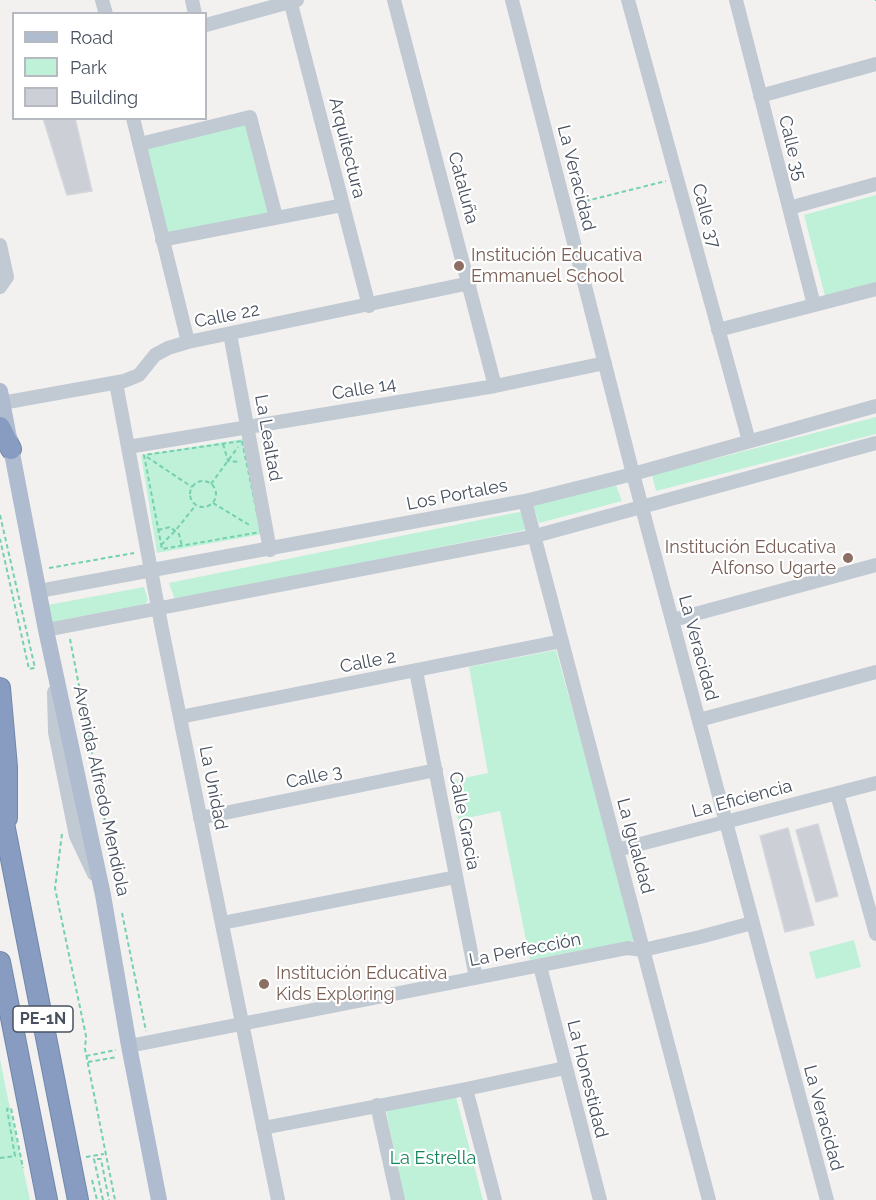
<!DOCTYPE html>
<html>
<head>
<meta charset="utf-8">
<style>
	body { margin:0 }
	#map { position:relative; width:876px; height:1200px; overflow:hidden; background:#f3f1f0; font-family:Raleway,sans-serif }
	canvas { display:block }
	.legend { position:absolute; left:12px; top:12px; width:195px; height:108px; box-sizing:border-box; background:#fff; border:2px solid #b6b9bf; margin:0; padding:8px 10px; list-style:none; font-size:18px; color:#48515f }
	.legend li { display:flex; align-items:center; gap:12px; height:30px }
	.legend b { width:30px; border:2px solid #b6b9bf }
</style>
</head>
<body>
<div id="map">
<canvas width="876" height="1200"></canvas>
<ul class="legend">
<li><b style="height:8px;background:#afbcd0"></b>Road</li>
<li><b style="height:16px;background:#bef1d8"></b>Park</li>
<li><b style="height:16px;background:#cccfd6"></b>Building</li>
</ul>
</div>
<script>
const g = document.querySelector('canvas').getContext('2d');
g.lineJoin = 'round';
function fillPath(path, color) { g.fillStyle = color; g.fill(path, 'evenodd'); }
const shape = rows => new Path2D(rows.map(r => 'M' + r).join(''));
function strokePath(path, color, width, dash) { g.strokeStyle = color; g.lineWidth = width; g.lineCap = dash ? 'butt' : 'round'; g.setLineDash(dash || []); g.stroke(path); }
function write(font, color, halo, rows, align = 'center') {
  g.font = font + ' Raleway,sans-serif'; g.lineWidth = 4.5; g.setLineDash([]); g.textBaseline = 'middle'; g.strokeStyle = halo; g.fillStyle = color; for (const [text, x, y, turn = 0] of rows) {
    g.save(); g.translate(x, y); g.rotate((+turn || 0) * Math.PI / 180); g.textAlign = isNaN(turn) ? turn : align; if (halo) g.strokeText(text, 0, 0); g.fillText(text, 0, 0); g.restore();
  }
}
fillPath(shape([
	[248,121,272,215,165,236,144,146],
	[876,195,876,282,825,296,804,215],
	[876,417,876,434,656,491,652,475],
	[243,439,263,534,157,553,141,455],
	[616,485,622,501,539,523,533,505],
	[519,512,524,514,528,526,525,530,175,600,169,583],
	[144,587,148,600,145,604,52,622,48,605],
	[556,650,636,940,530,960,500,811,458,820,450,781,488,773,469,667],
	[854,940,861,967,816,979,809,952],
	[0,1059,8,1099,30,1200,0,1200],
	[456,1097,483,1200,404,1200,386,1110]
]), '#bef1d8');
const building = shape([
	[43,118,75,118,92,191,67,195,43,118],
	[818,824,838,896,816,902,796,830,818,824],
	[788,828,814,925,785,932,760,836,788,828]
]);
fillPath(building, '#cccfd6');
strokePath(building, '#d4d6dc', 1.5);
const highway = shape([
	[0,427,11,449],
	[0,688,7,767,7,818],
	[0,803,78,1200],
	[0,962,47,1200]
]);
strokePath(highway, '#7286ac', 22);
strokePath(shape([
	[876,0,876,1],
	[578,203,666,181],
	[242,441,261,532,162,549,144,455,242,441],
	[223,444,228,461,239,462],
	[147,457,192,487],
	'190 494a13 13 0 1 1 26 0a13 13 0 1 1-26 0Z',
	[211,484,238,447],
	[213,503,251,526],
	[0,515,35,668,29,669,0,539],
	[158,530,170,527,179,534,182,546],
	[161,545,175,531,196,505],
	[49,568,134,553],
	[70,639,113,863],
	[62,834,55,888,86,1036,85,1049,115,1200],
	[122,913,146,1031],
	[86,1056,116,1050],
	[88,1062,117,1057],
	[86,1157,104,1154],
	[0,1158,15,1156,7,1109,11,1108,23,1168],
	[92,1180,97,1200],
	[103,1200,94,1159,101,1159,109,1200]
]), '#75d0af', 2, [4.5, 3]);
strokePath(shape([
	[102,0,106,14],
	[192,0,195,14],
	[290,0,369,306],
	[394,0,495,386],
	[512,0,633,474,827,1200],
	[628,0,749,441],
	[736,0,814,305],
	[206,25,297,0],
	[760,96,876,64],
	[133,118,188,342],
	[140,144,250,117,276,217],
	[789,208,876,184],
	[162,240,343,205],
	[0,245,7,277,0,287],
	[718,330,876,289],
	[230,334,270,550],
	[116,383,162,629,278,1200],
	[2,403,124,381,139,375,155,355,168,348,188,342,470,283],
	[128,447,495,386,605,363],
	[525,501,709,1200],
	[39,591,525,501,633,474,876,406],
	[673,620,876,565],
	[46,630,535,536,876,443],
	[416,671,476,978],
	[54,692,55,732,76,836,94,874],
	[180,717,562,641],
	[699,720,876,672],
	[837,794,876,934],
	[200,818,436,770],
	[617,850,876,783],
	[222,923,456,877],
	[540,966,600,1200],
	[129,1046,628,948,643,950,700,937,752,923],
	[466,1089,495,1200],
	[377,1105,398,1200],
	[263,1128,466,1089,565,1068]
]), '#c1c9d2', 14);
strokePath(shape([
	[0,391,46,630,103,895,129,1046,159,1200]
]), '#afbcd0', 16);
strokePath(highway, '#879cc0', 20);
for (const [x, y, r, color] of [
	[459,266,6,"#8d6e63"],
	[848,558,6,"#8d6e63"],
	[264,984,6,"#8d6e63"]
]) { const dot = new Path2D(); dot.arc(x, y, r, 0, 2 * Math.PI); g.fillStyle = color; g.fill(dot); strokePath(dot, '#fff', 2); }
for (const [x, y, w] of [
	[43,1019,60]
]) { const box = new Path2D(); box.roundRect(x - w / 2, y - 13, w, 26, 4.5); g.fillStyle = '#fff'; g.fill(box); strokePath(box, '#48515f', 1.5); }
write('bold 16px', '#48515f', null, [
	["PE-1N",43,1019]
]);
write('18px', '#48515f', '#fff', [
	["Arquitectura",347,148,76],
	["Calle 35",792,148,76],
	["La Veracidad",576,178,76],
	["Cataluña",463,188,75],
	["Calle 37",706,216,75],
	["Calle 22",227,316,-11],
	["Calle 14",364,389,-9],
	["La Lealtad",268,438,80],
	["Los Portales",457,495,-11],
	["La Veracidad",698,648,75],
	["Calle 2",368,662,-11],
	["Calle 3",314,777,-12],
	["La Unidad",213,788,79],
	["Avenida Alfredo Mendiola",101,791,78],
	["La Eficiencia",742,799,-15],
	["Calle Gracia",464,821,79],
	["La Igualdad",635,846,75],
	["La Perfección",525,950,-11],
	["La Honestidad",587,1079,76],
	["La Veracidad",823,1118,75]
]);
write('18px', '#785e54', '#fff', [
	["Institución Educativa",471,256],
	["Emmanuel School",471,277],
	["Institución Educativa",836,548,"right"],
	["Alfonso Ugarte",836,569,"right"],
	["Institución Educativa",276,974],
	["Kids Exploring",276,995]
], 'left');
write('18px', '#14845a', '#fff', [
	["La Estrella",433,1159]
]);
</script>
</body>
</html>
